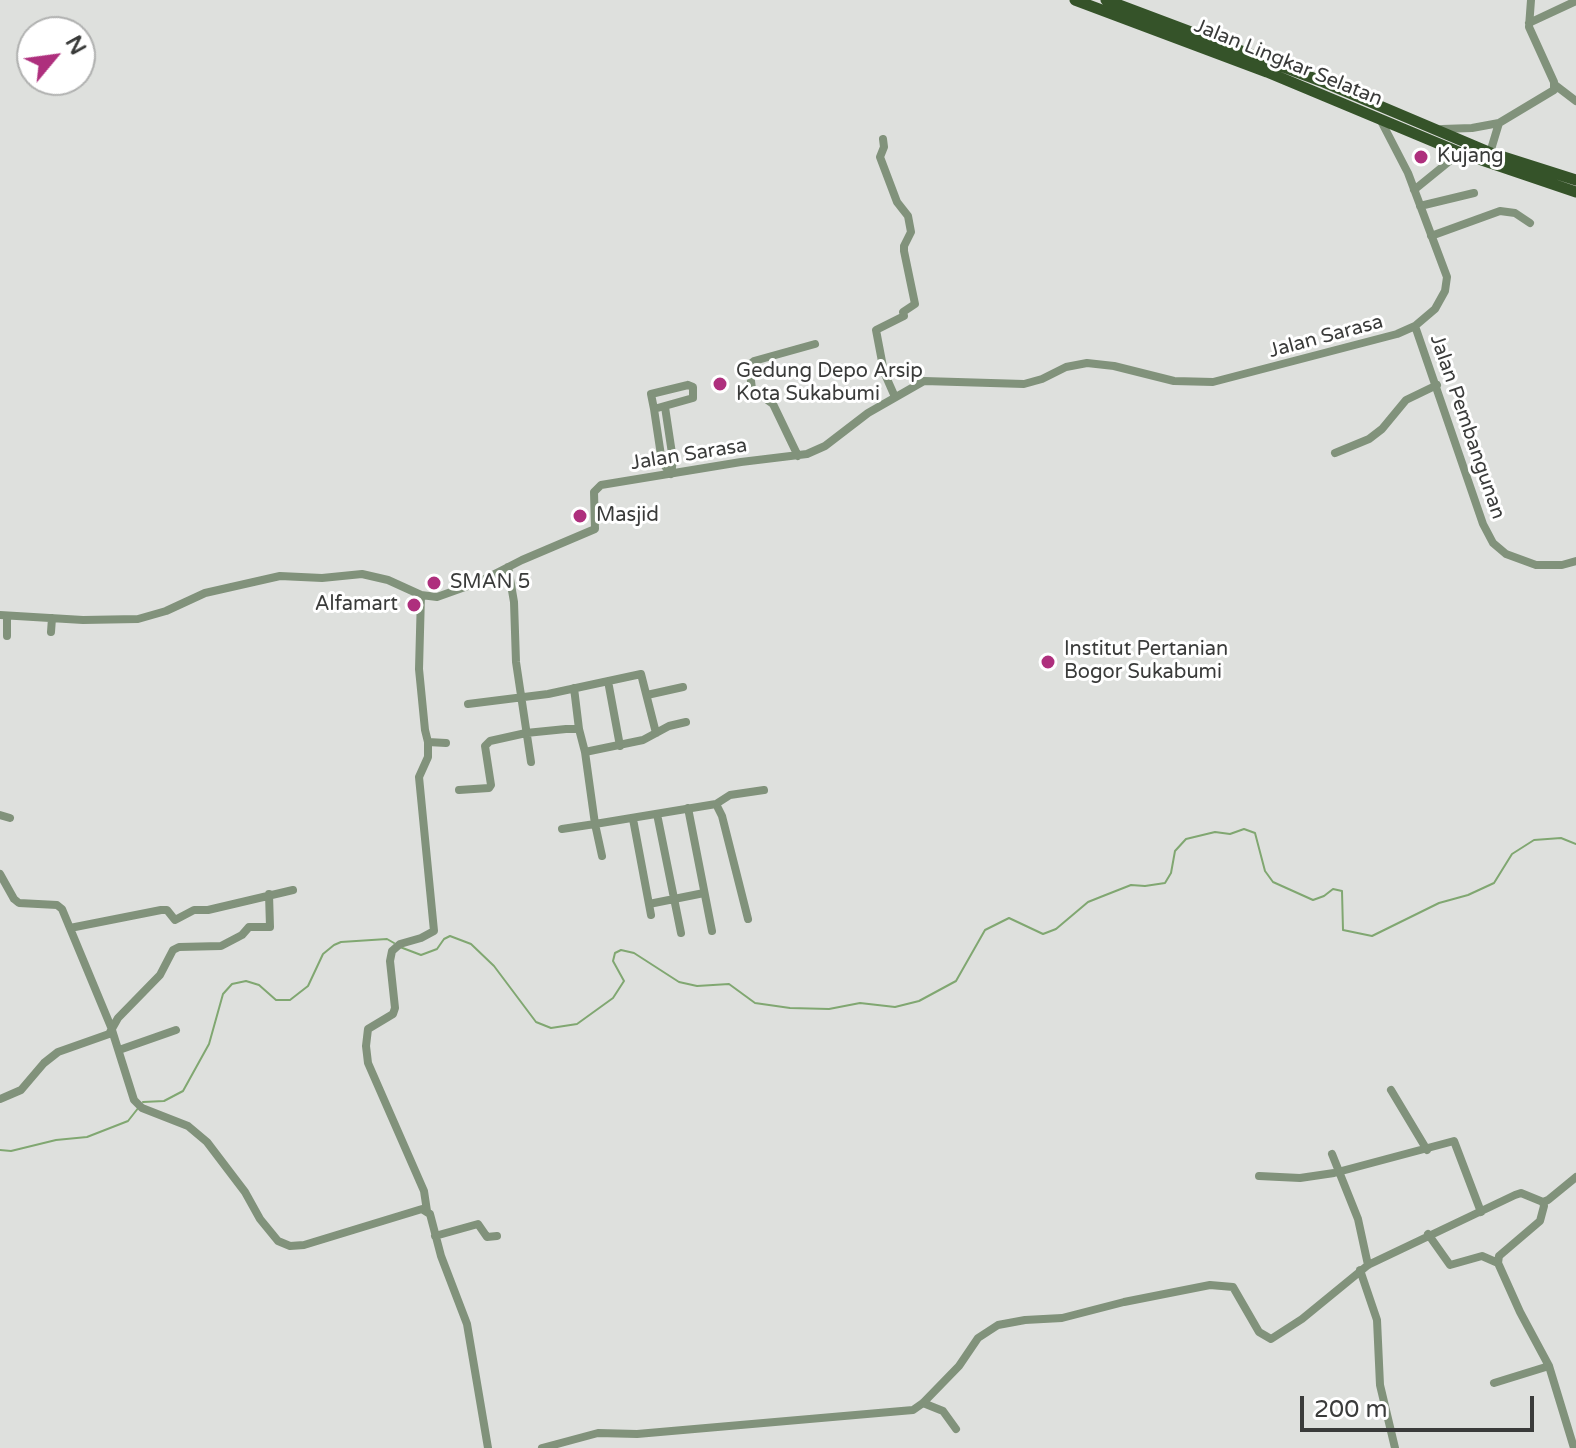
<!DOCTYPE html>
<html>
<head>
<meta charset="utf-8">
<style>
	body { margin:0 }
	#map { position:relative; width:1576px; height:1448px; overflow:hidden; background:#dee0dd; font-family:"Varela Round",sans-serif }
	canvas { display:block }
	.north { position:absolute; left:16px; top:16px; width:80px; height:80px; box-sizing:border-box; background:#fff; border:2px solid #b0b1b0; border-radius:50%; rotate:61deg; font-size:22px; font-weight:700; line-height:32px; text-align:center; color:#3a3b3a }
	.north::after { content:''; display:block; margin:auto; width:28px; height:36px; background:#ae2f7d; clip-path:polygon(50% 0,100% 100%,50% 72%,0 100%) }
	.scale { position:absolute; left:1300px; top:1396px; width:234px; height:36px; box-sizing:border-box; border:4px solid #3a3b3a; border-top:0; padding-left:10px; font-size:24px; line-height:28px; white-space:nowrap; color:#3a3b3a; -webkit-text-stroke:6px #fff; paint-order:stroke }
</style>
</head>
<body>
<div id="map">
<canvas width="1576" height="1448"></canvas>
<div class="north">N</div>
<div class="scale">200 m</div>
</div>
<script>
const g = document.querySelector('canvas').getContext('2d');
g.lineJoin = 'round';
const shape = rows => new Path2D(rows.map(r => 'M' + r).join(''));
function strokePath(path, color, width, dash) { g.strokeStyle = color; g.lineWidth = width; g.lineCap = dash ? 'butt' : 'round'; g.setLineDash(dash || []); g.stroke(path); }
function write(font, color, halo, rows, align = 'center') {
  g.font = font + ' "Varela Round",sans-serif'; g.lineWidth = 6; g.setLineDash([]); g.textBaseline = 'middle'; g.strokeStyle = halo; g.fillStyle = color; for (const [text, x, y, turn = 0] of rows) {
    g.save(); g.translate(x, y); g.rotate((+turn || 0) * Math.PI / 180); g.textAlign = isNaN(turn) ? turn : align; if (halo) g.strokeText(text, 0, 0); g.fillText(text, 0, 0); g.restore();
  }
}
strokePath(shape([
	[400,947,421,955,437,949,444,939,450,936,471,944,494,966,536,1022,551,1028,577,1024,613,998,624,981,613,961,615,953,621,950,634,953,679,982,697,986,729,984,755,1003,790,1008,829,1009,860,1003,895,1007,919,1001,956,981,985,930,1009,918,1043,934,1056,929,1088,902,1103,896,1131,885,1145,886,1165,883,1171,873,1175,851,1186,839,1215,832,1230,834,1244,829,1255,833,1265,871,1273,882,1313,900,1324,896,1333,889,1342,891,1343,930,1372,936,1439,903,1468,895,1494,883,1512,854,1534,840,1561,838,1576,844],
	[143,1102,164,1101,183,1091,209,1044,223,994,232,984,246,981,259,985,276,1000,290,1000,308,986,323,954,334,945,341,942,387,939,394,943],
	[0,1150,11,1151,56,1140,87,1137,128,1121,139,1107]
]), '#80a771', 2);
strokePath(shape([
	[1529,23,1576,1],
	[1555,85,1576,101],
	[1442,129,1472,128,1499,123,1554,90,1554,82,1529,27,1531,0],
	[883,139,884,147,880,157,897,202,908,216,911,232,904,246,904,251,915,304,903,312,904,316,876,330,884,372,895,397],
	[1489,156,1499,123],
	[1414,190,1462,151],
	[1420,206,1474,193],
	[1431,236,1500,211,1515,213,1530,223],
	[1415,326,1483,524,1493,543,1506,554,1536,565,1562,565,1576,561],
	[688,385,693,387,693,398,654,409,651,394,688,385],
	[665,407,673,460,671,474],
	[654,409,662,462,671,474],
	[1335,453,1369,439,1382,429,1406,400,1437,385],
	[798,456,773,404,752,389,749,365,754,361,815,344],
	[508,567,514,602,516,662,531,762],
	[421,595,419,669,425,730,428,742,446,743],
	[0,615,83,620,138,619,166,611,205,593,280,576,322,578,362,574,388,580,421,595,437,597,479,582,522,560,595,529,594,492,601,485,741,462,807,454,825,446,868,413,924,381,1024,384,1042,379,1066,367,1087,363,1114,366,1174,381,1213,382,1397,334,1415,326,1435,309,1445,291,1447,277,1408,173,1380,119],
	[51,632,52,618],
	[7,636,7,616],
	[608,681,620,746],
	[574,688,579,729],
	[647,695,683,687],
	[468,704,548,694,641,674,656,733],
	[585,752,643,740,669,726,686,722],
	[459,790,489,788,491,785,485,746,490,741,526,733,566,729,579,729,585,752,595,824,716,804,730,795,764,790],
	[716,804,722,816,748,919],
	[688,808,712,931],
	[657,814,681,933],
	[0,815,10,818],
	[633,819,651,915],
	[562,829,595,824,602,856],
	[0,874,14,899,19,903,57,905,62,909,111,1027,134,1100,142,1108,188,1126,207,1142,245,1192,260,1219,278,1241,290,1246,304,1245,422,1209,430,1214,441,1256,467,1324,488,1448],
	[649,904,704,893],
	[70,928,161,910,167,910,175,920,194,910,208,910,293,890],
	[119,1050,176,1030],
	[1391,1090,1427,1150],
	[0,1099,21,1090,44,1063,58,1052,109,1034,118,1018,160,975,173,950,179,947,221,946,242,935,249,927,270,927,269,894],
	[1332,1154,1358,1219,1368,1265],
	[1259,1176,1300,1178,1334,1173,1454,1141,1481,1212],
	[1543,1202,1544,1206,1540,1221,1499,1256,1498,1263,1520,1312,1549,1366,1574,1448],
	[427,1211,424,1191,368,1063,366,1046,368,1029,393,1014,395,1008,390,961,392,951,400,944,421,938,434,931,419,777,428,757,428,742],
	[1428,1234,1450,1265,1482,1256,1498,1263],
	[435,1236,478,1224,487,1237,497,1236],
	[1360,1270,1377,1320,1380,1385,1395,1448],
	[1494,1383,1549,1366],
	[923,1403,943,1411,956,1429],
	[542,1448,598,1433,637,1434,913,1410,923,1403,959,1366,978,1338,998,1325,1025,1320,1062,1318,1124,1302,1210,1285,1233,1287,1259,1332,1271,1339,1302,1319,1368,1265,1515,1195,1521,1193,1543,1202,1548,1200,1576,1177]
]), '#81927b', 8);
strokePath(shape([
	[1075,0,1267,72,1461,153,1576,192],
	[1106,0,1321,81,1491,153,1576,180]
]), '#355329', 11);
for (const [x, y, r, color] of [
	[1421,157,8,"#ae2f7d"],
	[720,384,8,"#ae2f7d"],
	[580,516,8,"#ae2f7d"],
	[434,583,8,"#ae2f7d"],
	[414,605,8,"#ae2f7d"],
	[1048,662,8,"#ae2f7d"]
]) { const dot = new Path2D(); dot.arc(x, y, r, 0, 2 * Math.PI); g.fillStyle = color; g.fill(dot); strokePath(dot, '#fff', 3); }
write('20px', '#3a3b3a', '#fff', [
	["Jalan Lingkar Selatan",1288,63,22],
	["Jalan Sarasa",1326,337,-15],
	["Jalan Pembangunan",1467,427,71],
	["Jalan Sarasa",689,455,-9]
]);
write('20px', '#3a3b3a', '#fff', [
	["Kujang",1437,157],
	["Gedung Depo Arsip",736,372],
	["Kota Sukabumi",736,395],
	["Masjid",596,516],
	["SMAN 5",450,583],
	["Alfamart",398,605,"right"],
	["Institut Pertanian",1064,650],
	["Bogor Sukabumi",1064,673]
], 'left');
</script>
</body>
</html>
